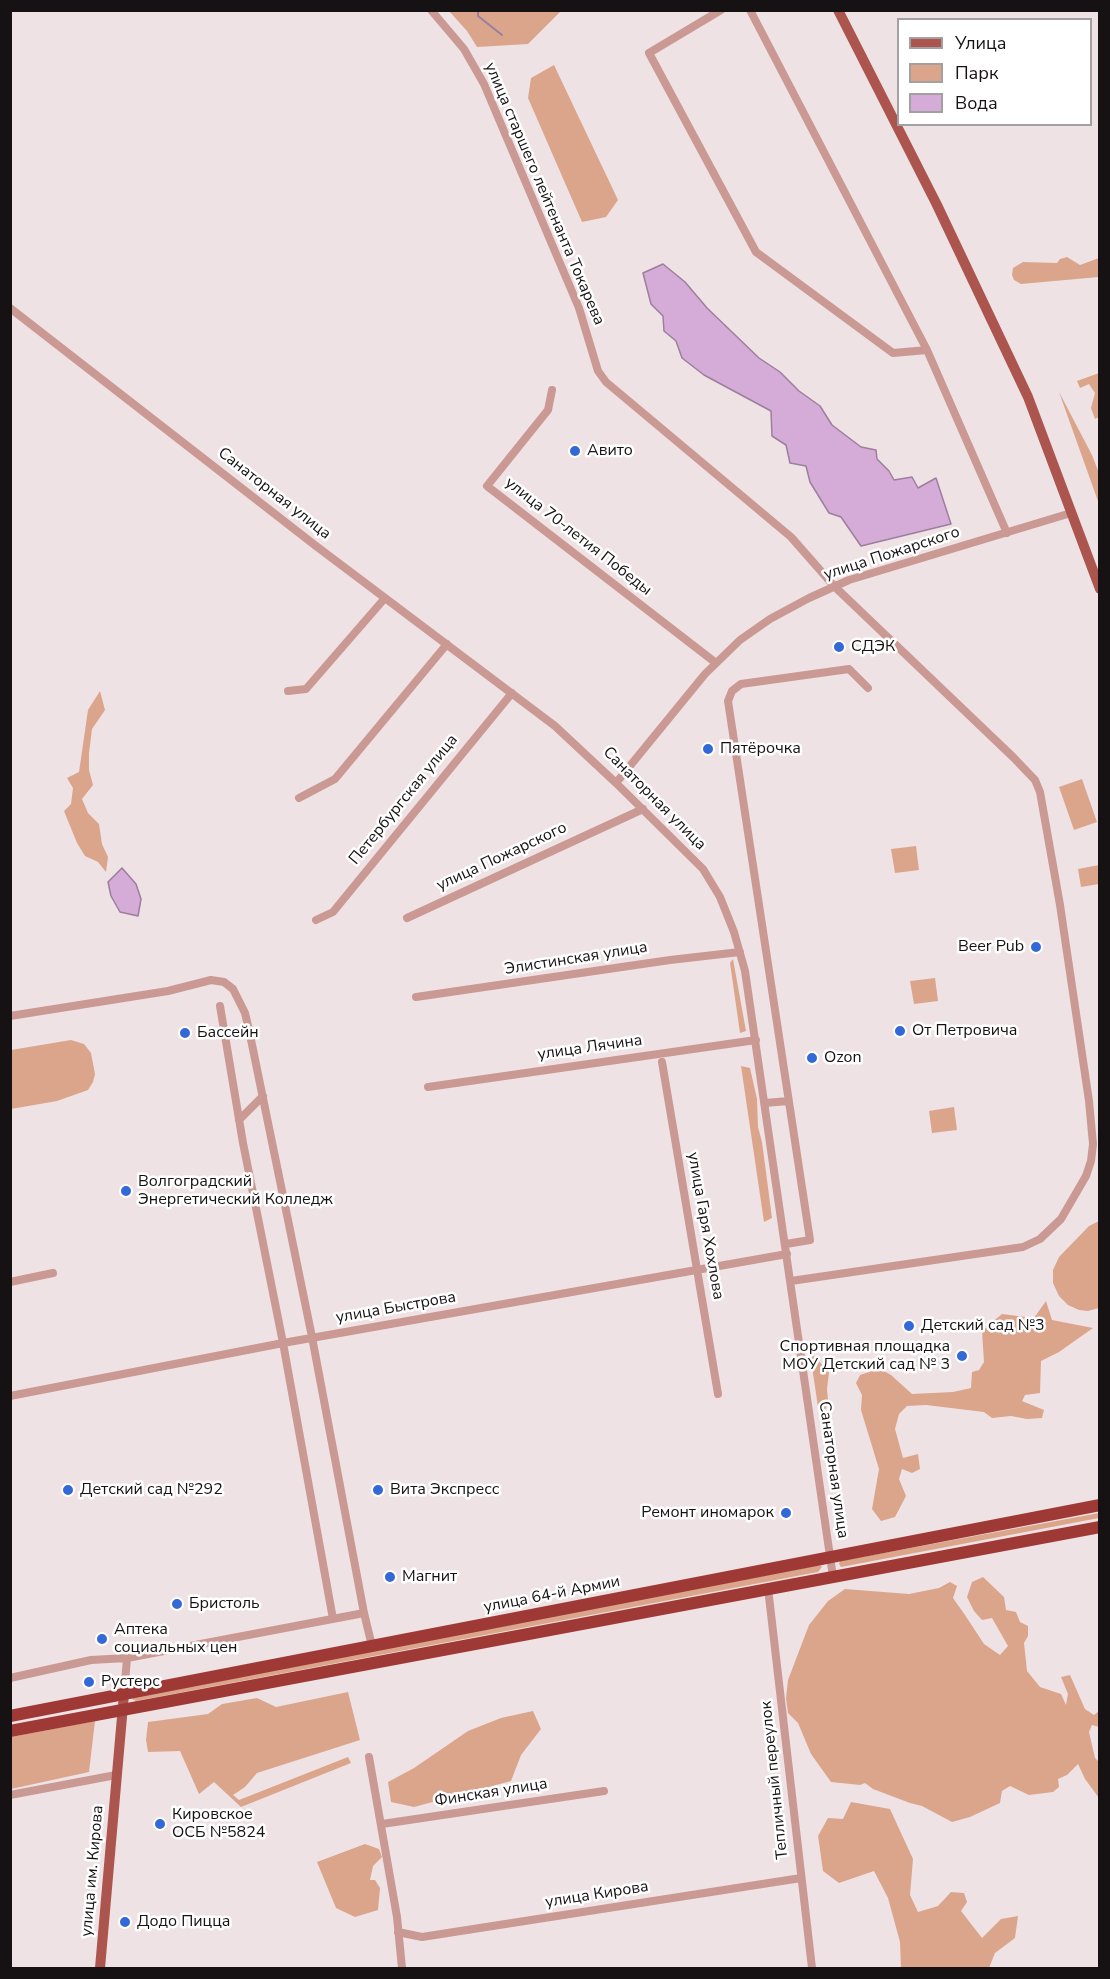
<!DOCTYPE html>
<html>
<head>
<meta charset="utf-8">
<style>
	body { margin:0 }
	#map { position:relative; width:1110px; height:1979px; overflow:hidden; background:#efe2e4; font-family:"Nunito Sans",sans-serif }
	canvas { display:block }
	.frame { position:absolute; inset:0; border:12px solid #161213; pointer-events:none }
	.legend { position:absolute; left:897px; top:18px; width:195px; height:108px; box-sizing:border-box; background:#fff; border:2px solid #a2a0a1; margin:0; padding:8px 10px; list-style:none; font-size:18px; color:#161213 }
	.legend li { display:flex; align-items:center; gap:12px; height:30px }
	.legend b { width:30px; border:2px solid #a2a0a1 }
</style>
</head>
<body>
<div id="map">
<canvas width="1110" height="1979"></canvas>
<div class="frame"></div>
<ul class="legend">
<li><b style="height:8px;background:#ac554f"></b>Улица</li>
<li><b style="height:16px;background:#dba58c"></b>Парк</li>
<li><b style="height:16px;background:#d5acd8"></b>Вода</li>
</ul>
</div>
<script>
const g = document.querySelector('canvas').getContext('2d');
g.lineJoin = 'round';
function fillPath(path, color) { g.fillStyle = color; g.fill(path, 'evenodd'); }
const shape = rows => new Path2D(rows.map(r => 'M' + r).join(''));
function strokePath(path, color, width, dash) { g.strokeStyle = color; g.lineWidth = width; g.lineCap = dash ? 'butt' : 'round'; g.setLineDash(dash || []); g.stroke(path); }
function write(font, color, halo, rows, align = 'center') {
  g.font = font + ' "Nunito Sans",sans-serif'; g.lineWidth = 5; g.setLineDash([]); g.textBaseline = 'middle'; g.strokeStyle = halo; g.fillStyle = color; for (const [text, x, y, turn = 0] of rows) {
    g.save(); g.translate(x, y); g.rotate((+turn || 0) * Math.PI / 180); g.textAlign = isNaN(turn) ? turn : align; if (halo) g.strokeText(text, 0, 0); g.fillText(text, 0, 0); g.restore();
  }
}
fillPath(shape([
	[449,11,561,11,528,44,477,47,467,31],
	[554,65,618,200,606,217,582,222,528,98,531,78],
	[1067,257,1080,265,1099,258,1099,277,1021,284,1014,280,1012,275,1013,268,1023,262,1057,263,1060,259],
	[1099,373,1099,417,1095,419,1091,408,1095,393,1089,384,1080,388,1077,381],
	[1059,392,1092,455,1099,473,1099,504],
	[100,691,105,710,92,729,89,753,89,770,93,785,82,799,88,813,99,824,102,844,108,857,106,872,98,862,85,856,77,843,64,811,71,804,73,788,67,778,79,772,88,710],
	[1082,779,1097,822,1074,830,1059,787],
	[916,846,919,870,895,873,891,849],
	[1099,865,1099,884,1081,887,1078,869],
	[733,959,746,1031,740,1033,730,963],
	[935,978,938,1001,914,1004,910,981],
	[71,1040,84,1044,91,1053,95,1074,93,1082,88,1090,57,1101,11,1109,11,1050],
	[741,1066,750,1068,757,1099,758,1127,762,1142,772,1218,764,1222],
	[954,1107,957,1130,932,1133,929,1111],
	[1099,1221,1099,1308,1088,1311,1079,1310,1068,1305,1059,1296,1053,1283,1053,1270,1059,1257,1089,1226],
	[1046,1301,1052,1320,1093,1328,1059,1352,1041,1361,1040,1393,1025,1395,1022,1401,1044,1410,1042,1418,1027,1419,1011,1416,992,1418,984,1412,926,1405,907,1406,899,1414,895,1429,903,1458,918,1454,920,1469,912,1473,902,1469,899,1479,906,1496,895,1517,881,1521,872,1509,879,1469,861,1410,862,1395,856,1383,860,1375,872,1371,884,1371,891,1375,912,1394,953,1392,971,1388,972,1372,979,1370,984,1362,982,1331,1002,1314,1034,1318],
	[813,1355,829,1372,827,1389,828,1400,825,1410,818,1407,811,1360],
	[1099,1513,1099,1518,841,1567,839,1564,840,1561],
	[820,1565,822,1567,818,1572,136,1701,132,1699,135,1696],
	[983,1577,1004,1597,1006,1610,1016,1612,1020,1622,1028,1626,1028,1636,1024,1643,1027,1671,1040,1687,1061,1694,1066,1705,1068,1694,1061,1677,1070,1675,1085,1709,1094,1715,1099,1711,1099,1727,1092,1725,1089,1732,1095,1758,1099,1762,1099,1798,1085,1779,1078,1764,1067,1775,1058,1779,1059,1787,1053,1792,1029,1795,1010,1786,1002,1791,1000,1803,970,1817,952,1822,922,1806,910,1803,873,1789,865,1783,860,1785,831,1782,811,1754,798,1723,788,1713,786,1698,788,1680,809,1625,828,1601,845,1589,909,1594,939,1588,950,1582,957,1586,953,1598,965,1615,984,1644,1000,1655,1008,1646,992,1618,982,1620,974,1611,967,1597,972,1582],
	[348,1692,360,1740,257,1773,245,1787,233,1795,239,1800,348,1757,351,1763,241,1807,214,1782,199,1794,180,1751,148,1752,146,1740,148,1722,208,1714,222,1704,257,1698,276,1707],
	[533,1711,541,1729,521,1755,511,1781,414,1807,391,1802,388,1782,414,1768,468,1731,501,1718],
	[95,1721,89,1772,11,1789,11,1737],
	[851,1802,890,1809,913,1859,910,1895,918,1912,938,1906,951,1892,964,1893,967,1902,961,1911,982,1938,1001,1919,1018,1916,1015,1938,995,1953,989,1968,901,1968,900,1942,888,1898,874,1871,839,1883,823,1871,818,1836,828,1818,843,1819],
	[365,1844,379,1849,382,1857,373,1866,370,1880,375,1880,380,1888,378,1910,355,1917,336,1908,317,1862]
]), '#dba58c');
const water = shape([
	[663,264,685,282,707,308,759,358,780,372,799,391,820,406,832,425,861,447,876,450,877,459,889,471,894,480,912,477,918,488,936,478,951,524,861,546,841,517,829,513,810,482,806,466,790,463,786,445,772,436,771,411,704,375,682,358,676,341,664,331,663,316,651,304,643,273,663,264],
	[122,868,136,884,141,899,138,916,120,912,111,896,108,882,122,868]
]);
fillPath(water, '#d5acd8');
strokePath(water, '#9c7e9d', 1.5);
strokePath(shape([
	[478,10,478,16,502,35]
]), '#9c7e9d', 2);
strokePath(shape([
	[431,10,464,49,484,84,579,308,598,371,606,382,791,537,834,586,1013,757,1035,780,1040,792,1060,905,1089,1101,1093,1144,1091,1161,1086,1176,1061,1219,1040,1239,1023,1247,791,1281],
	[721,10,649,53,756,252,893,353,927,350],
	[750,10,927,350,1007,533],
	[10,308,316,546,555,726,616,783,703,869,720,897,734,932,745,971,833,1577],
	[552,390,548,410,487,486,716,663],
	[288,691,306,689,385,598],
	[616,783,705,674,740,640,770,619,809,598,849,580,1071,513],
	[299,798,335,779,447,644],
	[407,918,643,809],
	[316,920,333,912,512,693],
	[416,997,670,960,740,952],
	[220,1006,243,1143,283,1343,333,1619],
	[10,1016,168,991,211,980,224,982,233,989,245,1013,249,1030,312,1337,364,1613,372,1646],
	[662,1062,718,1394],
	[428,1087,756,1040],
	[765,1103,788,1101],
	[239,1120,263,1096],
	[786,1244,810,1240,728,701,732,691,741,684,849,669,868,688],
	[10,1282,53,1273],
	[10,1396,283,1343,787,1254],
	[768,1588,812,1968],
	[127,1658,364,1613],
	[10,1678,91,1660,127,1658,124,1694],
	[369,1757,397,1917,402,1968],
	[10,1795,116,1775],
	[382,1824,604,1791],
	[398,1932,422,1937,801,1878]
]), '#cb9993', 8);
strokePath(shape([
	[838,10,937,205,1028,397,1100,589],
	[100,1968,124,1694]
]), '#ac554f', 10);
strokePath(shape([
	[10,1716,1100,1505],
	[10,1731,1100,1527]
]), '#9f3935', 12);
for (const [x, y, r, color] of [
	[575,451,6,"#3368d7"],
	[839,647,6,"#3368d7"],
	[708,749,6,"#3368d7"],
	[1036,947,6,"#3368d7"],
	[900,1031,6,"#3368d7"],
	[185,1033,6,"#3368d7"],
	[812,1058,6,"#3368d7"],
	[126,1191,6,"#3368d7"],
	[909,1326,6,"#3368d7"],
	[962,1356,6,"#3368d7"],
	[68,1490,6,"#3368d7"],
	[378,1490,6,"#3368d7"],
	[786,1513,6,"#3368d7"],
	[390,1577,6,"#3368d7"],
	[177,1604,6,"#3368d7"],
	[102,1639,6,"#3368d7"],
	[89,1682,6,"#3368d7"],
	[160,1824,6,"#3368d7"],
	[125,1922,6,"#3368d7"]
]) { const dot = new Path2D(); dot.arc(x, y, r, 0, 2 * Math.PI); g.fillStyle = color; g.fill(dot); strokePath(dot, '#fff', 2); }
write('16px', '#161213', '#fff', [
	["улица старшего лейтенанта Токарева",544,194,67],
	["Санаторная улица",274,494,38],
	["улица 70-летия Победы",578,537,38],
	["улица Пожарского",892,554,-18],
	["Санаторная улица",654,799,45],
	["Петербургская улица",404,800,-51],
	["улица Пожарского",502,857,-25],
	["Элистинская улица",576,959,-9],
	["улица Лячина",590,1048,-8],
	["улица Гаря Хохлова",705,1226,80],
	["улица Быстрова",396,1308,-10],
	["Санаторная улица",833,1470,82],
	["улица 64-й Армии",552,1595,-11],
	["Тепличный переулок",775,1780,-96],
	["Финская улица",491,1793,-9],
	["улица им. Кирова",93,1871,-85],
	["улица Кирова",597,1895,-9]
]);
write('16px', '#161213', '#fff', [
	["Авито",587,451],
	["СДЭК",851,647],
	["Пятёрочка",720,749],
	["Beer Pub",1024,947,"right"],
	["От Петровича",912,1031],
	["Бассейн",197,1033],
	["Ozon",824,1058],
	["Волгоградский",138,1182],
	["Энергетический Колледж",138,1200],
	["Детский сад №3",921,1326],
	["Спортивная площадка",950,1347,"right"],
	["МОУ Детский сад № 3",950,1365,"right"],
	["Детский сад №292",80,1490],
	["Вита Экспресс",390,1490],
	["Ремонт иномарок",774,1513,"right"],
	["Магнит",402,1577],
	["Бристоль",189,1604],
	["Аптека",114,1630],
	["социальных цен",114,1648],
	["Рустерс",101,1682],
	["Кировское",172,1815],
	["ОСБ №5824",172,1833],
	["Додо Пицца",137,1922]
], 'left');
</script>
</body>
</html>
